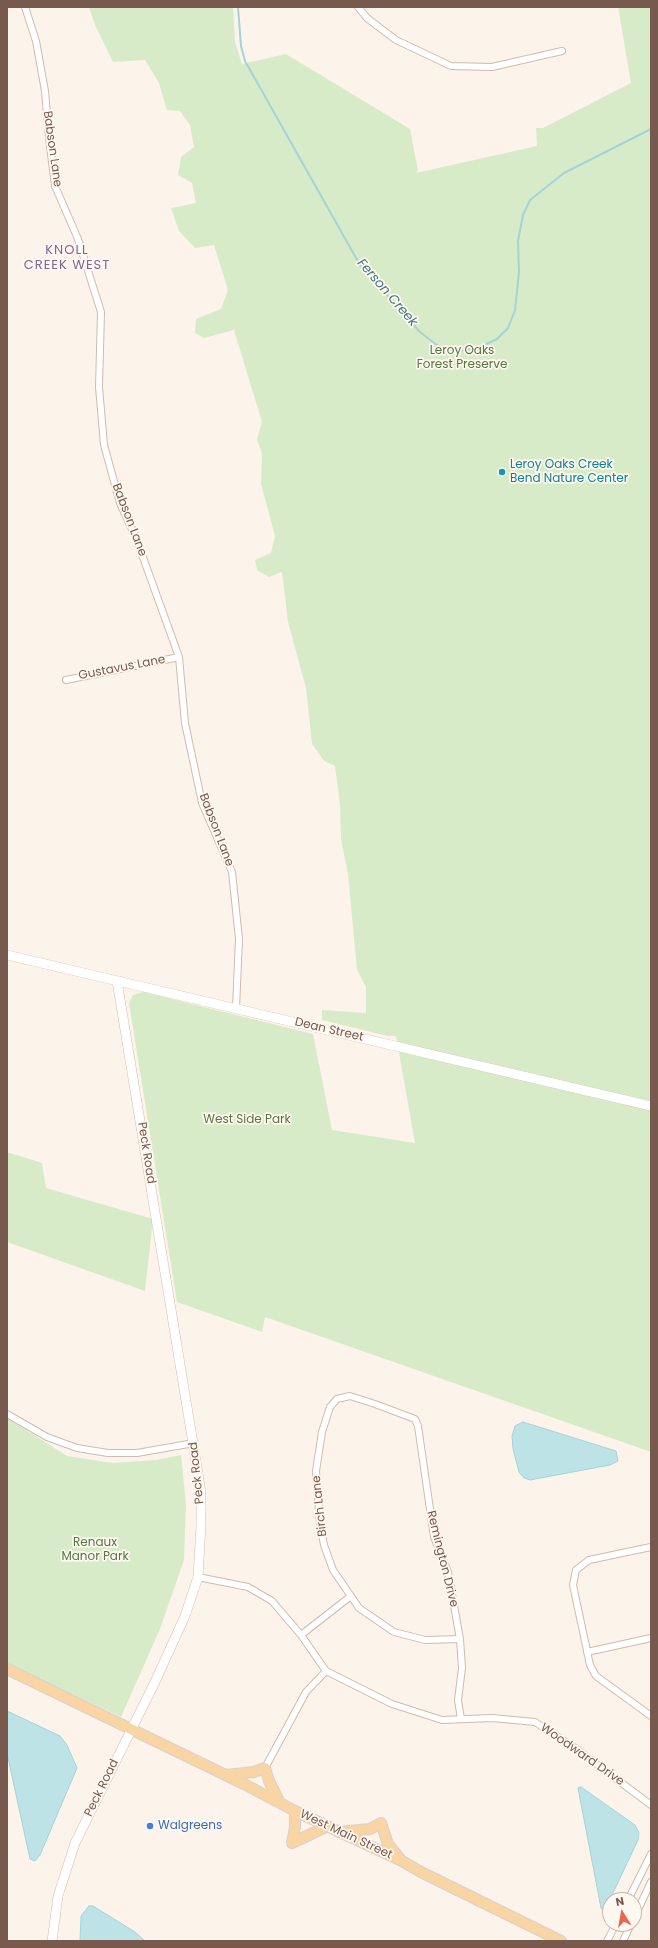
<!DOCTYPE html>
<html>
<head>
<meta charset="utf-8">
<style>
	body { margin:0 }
	#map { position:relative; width:658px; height:1948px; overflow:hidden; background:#fcf4ea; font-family:Poppins,sans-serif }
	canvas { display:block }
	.frame { position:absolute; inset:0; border:8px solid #78594d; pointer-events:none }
	.north { position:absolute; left:602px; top:1892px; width:40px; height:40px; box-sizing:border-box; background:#fff8f1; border:1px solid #c9b8af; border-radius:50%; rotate:349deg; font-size:11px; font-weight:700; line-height:16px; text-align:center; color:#78594d }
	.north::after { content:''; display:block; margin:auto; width:14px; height:18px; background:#e46952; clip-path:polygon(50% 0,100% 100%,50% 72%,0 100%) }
</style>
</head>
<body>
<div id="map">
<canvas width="658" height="1948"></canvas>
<div class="frame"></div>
<div class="north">N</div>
</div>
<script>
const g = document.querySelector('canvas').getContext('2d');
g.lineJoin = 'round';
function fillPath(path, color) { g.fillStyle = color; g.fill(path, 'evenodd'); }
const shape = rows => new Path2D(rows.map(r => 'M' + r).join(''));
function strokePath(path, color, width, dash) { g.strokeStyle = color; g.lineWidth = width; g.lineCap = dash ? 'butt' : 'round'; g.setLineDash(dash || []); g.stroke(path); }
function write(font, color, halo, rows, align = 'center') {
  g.font = font + ' Poppins,sans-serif'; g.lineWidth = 3.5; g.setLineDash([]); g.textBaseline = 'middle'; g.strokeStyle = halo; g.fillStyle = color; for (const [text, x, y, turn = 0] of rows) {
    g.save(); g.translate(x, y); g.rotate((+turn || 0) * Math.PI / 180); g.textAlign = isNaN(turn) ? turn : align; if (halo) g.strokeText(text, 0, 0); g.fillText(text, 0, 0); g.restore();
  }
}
fillPath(shape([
	[89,7,233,7,235,42,242,64,286,54,410,129,418,171,416,173,537,146,536,128,543,128,631,83,618,7,651,7,651,1452,265,1317,262,1332,177,1302,129,1003,133,995,143,992,313,1034,332,1130,415,1143,396,1036,388,1036,322,1020,322,1010,366,1013,366,987,357,970,348,874,341,839,340,805,335,766,324,761,312,744,306,688,288,622,282,572,269,577,257,570,255,560,271,553,275,536,261,484,262,454,257,439,262,422,234,330,204,338,195,333,196,319,221,309,228,290,214,245,195,248,179,231,171,208,196,203,192,183,178,175,181,157,194,147,190,125,180,111,167,110,159,83,145,60,113,62,95,25],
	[7,1152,42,1163,46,1188,153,1219,145,1291,7,1242],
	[7,1418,67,1456,113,1463,156,1460,181,1455,186,1504,184,1560,160,1629,121,1717,7,1663]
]), '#d8ebc8');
const water = shape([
	[523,1422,616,1451,618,1461,610,1465,530,1480,524,1478,519,1472,513,1449,512,1436,515,1426,523,1422],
	[7,1711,60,1736,67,1745,77,1768,40,1855,35,1861,30,1859,7,1753,7,1711],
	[581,1787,635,1825,639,1833,638,1840,604,1912,601,1908,578,1788,581,1787],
	[89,1906,93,1906,135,1932,145,1941,80,1941,81,1916,89,1906]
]);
fillPath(water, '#bee3e6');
strokePath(water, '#a4d3d8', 1);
strokePath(shape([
	[238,7,241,46,245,61,360,265,420,332,438,346,458,351,478,348,497,339,508,328,515,310,519,272,518,241,523,215,530,200,564,173,651,129]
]), '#a4d3d8', 2);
const street = shape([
	[25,7,36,41,45,91,49,138,55,186,78,239,101,312,99,387,104,445,120,503,136,538,179,657,185,723,202,803,232,872,239,939,236,1008],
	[358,7,367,18,396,40,451,66,492,67,562,51],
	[66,680,179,657],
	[7,1414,47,1437,77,1448,108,1453,137,1453,194,1443],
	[651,1547,589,1560,576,1570,573,1585,590,1665,596,1676,651,1716],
	[198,1577,248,1587,272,1601,301,1635,326,1671,392,1704,442,1720,492,1718,535,1722,575,1748,651,1805],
	[301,1635,351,1596],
	[460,1639,425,1640,394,1632,359,1608,333,1570,324,1545,320,1523,316,1471,322,1432,330,1407,337,1399,350,1396,375,1404,415,1419,418,1426,434,1537,448,1572,460,1639,462,1668,458,1700,461,1719],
	[587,1652,651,1638],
	[265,1768,306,1692,326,1671],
	[628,1900,651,1854],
	[634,1918,651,1882],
	[607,1941,616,1924],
	[623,1941,631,1924]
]);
const secondary = shape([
	[7,955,651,1106],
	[52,1941,58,1896,75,1843,155,1682,185,1616,198,1577,201,1525,201,1492,117,981]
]);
const primary = shape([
	[7,1669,244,1784,295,1811,402,1861,421,1872,561,1941],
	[226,1775,254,1772,265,1768,269,1781,280,1803],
	[339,1832,370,1829,381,1823,388,1844,401,1860],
	[292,1843,326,1827],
	[292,1843,295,1827,295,1811]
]);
strokePath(street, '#cfbbaf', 8);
strokePath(secondary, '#d5bdaf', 10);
strokePath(primary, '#d9d1cd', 12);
strokePath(street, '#fff', 6);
strokePath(secondary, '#fff', 9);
strokePath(primary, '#f9d4a4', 10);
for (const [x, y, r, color] of [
	[502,472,4,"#0f9aa8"],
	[150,1826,4,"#3f7fe0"]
]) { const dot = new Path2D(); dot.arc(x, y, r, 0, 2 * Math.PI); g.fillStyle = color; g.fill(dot); strokePath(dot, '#fff8f1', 1.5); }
write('12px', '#78594d', '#fff8f1', [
	["Babson Lane",52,149,82],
	["Babson Lane",129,520,69],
	["Gustavus Lane",122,668,-11],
	["Babson Lane",216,830,69],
	["Dean Street",329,1030,13],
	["Peck Road",146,1153,81],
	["Peck Road",197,1473,-96],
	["Birch Lane",320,1506,-96],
	["Remington Drive",442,1559,76],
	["Woodward Drive",582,1755,35],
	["Peck Road",102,1788,-64],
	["West Main Street",346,1835,25]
]);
write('12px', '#557741', '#fff8f1', [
	["Leroy Oaks",462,351],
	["Forest Preserve",462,365],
	["West Side Park",247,1120],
	["Renaux",95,1543],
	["Manor Park",95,1557]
]);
write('12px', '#0d838f', '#fff8f1', [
	["Leroy Oaks Creek",510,465],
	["Bend Nature Center",510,479]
], 'left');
write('12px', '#366cbe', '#fff8f1', [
	["Walgreens",158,1826]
], 'left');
g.letterSpacing = '1px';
write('13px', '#816593', '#fff8f1', [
	["KNOLL",67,251],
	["CREEK WEST",67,266]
]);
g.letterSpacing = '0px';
write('italic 13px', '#40767c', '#fff8f1', [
	["Ferson Creek",387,293,49]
]);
</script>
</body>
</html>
